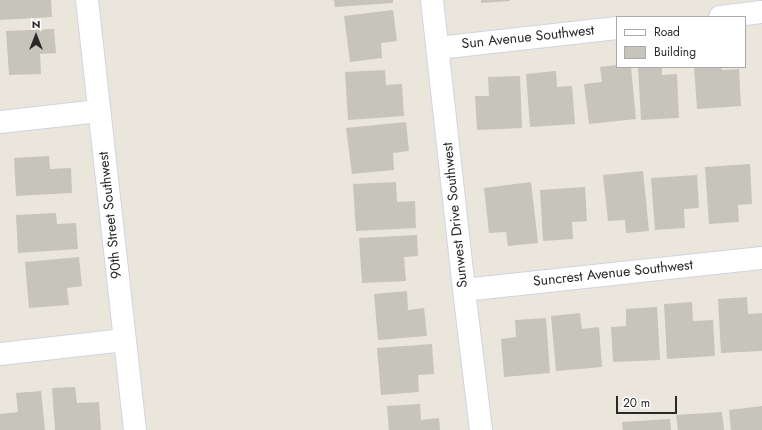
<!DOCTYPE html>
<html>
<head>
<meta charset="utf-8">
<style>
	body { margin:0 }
	#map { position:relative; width:762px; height:430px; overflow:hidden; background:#eae6dc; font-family:Jost,sans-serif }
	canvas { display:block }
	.legend { position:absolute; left:616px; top:16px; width:130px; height:52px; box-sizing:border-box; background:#fff; border:1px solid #a9a9a9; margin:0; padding:5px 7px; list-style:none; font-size:12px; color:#292929 }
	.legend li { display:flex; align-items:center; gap:8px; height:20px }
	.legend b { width:20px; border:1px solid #a9a9a9 }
	.north { position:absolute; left:16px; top:16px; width:40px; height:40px; -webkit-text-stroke:3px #fff; paint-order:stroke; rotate:0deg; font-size:11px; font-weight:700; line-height:16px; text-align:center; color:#292929 }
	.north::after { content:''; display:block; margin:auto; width:14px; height:18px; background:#292929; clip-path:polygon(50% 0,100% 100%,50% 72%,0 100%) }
	.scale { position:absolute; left:616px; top:396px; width:61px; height:18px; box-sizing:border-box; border:2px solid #292929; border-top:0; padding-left:5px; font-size:12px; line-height:14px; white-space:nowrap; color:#292929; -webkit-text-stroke:3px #fff; paint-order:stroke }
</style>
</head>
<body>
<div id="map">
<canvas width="762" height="430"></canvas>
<ul class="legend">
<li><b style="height:5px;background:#fff"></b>Road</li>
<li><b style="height:11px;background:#c6c4bb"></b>Building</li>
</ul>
<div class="north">N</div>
<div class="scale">20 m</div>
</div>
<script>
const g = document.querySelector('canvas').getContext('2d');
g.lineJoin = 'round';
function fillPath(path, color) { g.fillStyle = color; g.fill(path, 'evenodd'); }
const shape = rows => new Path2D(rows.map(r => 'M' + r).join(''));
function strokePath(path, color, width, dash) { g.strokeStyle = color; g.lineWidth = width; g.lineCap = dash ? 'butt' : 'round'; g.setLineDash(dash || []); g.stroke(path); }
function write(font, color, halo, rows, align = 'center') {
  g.font = font + ' Jost,sans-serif'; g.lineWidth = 3.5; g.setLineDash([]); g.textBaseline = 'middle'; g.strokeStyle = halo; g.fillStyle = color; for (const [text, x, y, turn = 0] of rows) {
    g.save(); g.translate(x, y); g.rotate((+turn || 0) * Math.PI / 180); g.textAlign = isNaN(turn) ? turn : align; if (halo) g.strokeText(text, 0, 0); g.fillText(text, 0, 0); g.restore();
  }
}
fillPath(shape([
	[0,0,51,0,52,17,0,20],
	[334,0,393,0,393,3,335,7],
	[481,0,510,0,510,1,481,3],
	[393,10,397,41,381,43,382,58,350,62,344,16],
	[54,29,56,53,40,54,41,74,9,75,6,31],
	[617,65,617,67,631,67,636,119,589,124,584,84,602,82,600,67],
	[638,67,662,67,662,75,677,74,679,118,641,120],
	[694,67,721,67,722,70,739,69,741,106,697,109],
	[385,70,386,85,402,84,404,116,348,120,345,72],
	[556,71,557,87,572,86,575,124,530,127,526,74],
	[520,76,522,128,477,130,475,96,489,96,488,77],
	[406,122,409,151,393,153,394,170,352,174,346,128],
	[49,156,50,169,71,168,72,193,16,196,14,158],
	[750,164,752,204,738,205,739,222,709,224,705,167],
	[643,171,649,231,626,233,625,220,608,221,603,175],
	[697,175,699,208,684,209,685,228,655,230,651,178],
	[396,182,397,202,415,201,416,228,356,231,353,184],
	[531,182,538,243,508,246,506,232,489,233,484,188],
	[585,187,587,221,572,222,573,239,543,241,540,190],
	[56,213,57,224,76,223,78,249,18,253,16,215],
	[417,235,418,256,404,257,406,281,362,283,359,238],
	[79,257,82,286,67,288,69,305,29,308,25,262],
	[407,291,408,310,424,308,427,336,378,340,374,294],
	[747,297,748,314,762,313,762,351,721,353,718,299],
	[692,302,693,321,713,320,715,356,667,359,664,304],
	[657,307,660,360,613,362,611,327,626,326,626,309],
	[580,313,582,329,599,327,602,367,556,371,551,316],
	[546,318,550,373,504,377,501,339,516,337,515,320],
	[432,344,434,374,418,375,419,392,381,395,377,348],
	[75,387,77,403,99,402,101,430,55,430,52,388],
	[41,391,45,430,0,430,0,414,18,412,16,393],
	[420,404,421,420,439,418,440,430,389,430,387,406],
	[762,406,762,430,731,430,729,410],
	[722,412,724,430,678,430,676,415],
	[670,419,671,430,623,430,622,422]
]), '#c6c4bb');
const minor = shape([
	[87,0,135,430],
	[432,0,464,290,481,430],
	[720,17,762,12],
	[438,48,617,28],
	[0,122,99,111],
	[464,290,762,258],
	[0,354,124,340]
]);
strokePath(minor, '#d2d3e1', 24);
strokePath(minor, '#fff', 22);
write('14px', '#292929', '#fff', [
	["Sun Avenue Southwest",528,38,-6],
	["90th Street Southwest",111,215,-96],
	["Sunwest Drive Southwest",456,215,-96],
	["Suncrest Avenue Southwest",613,274,-6]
]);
</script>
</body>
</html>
